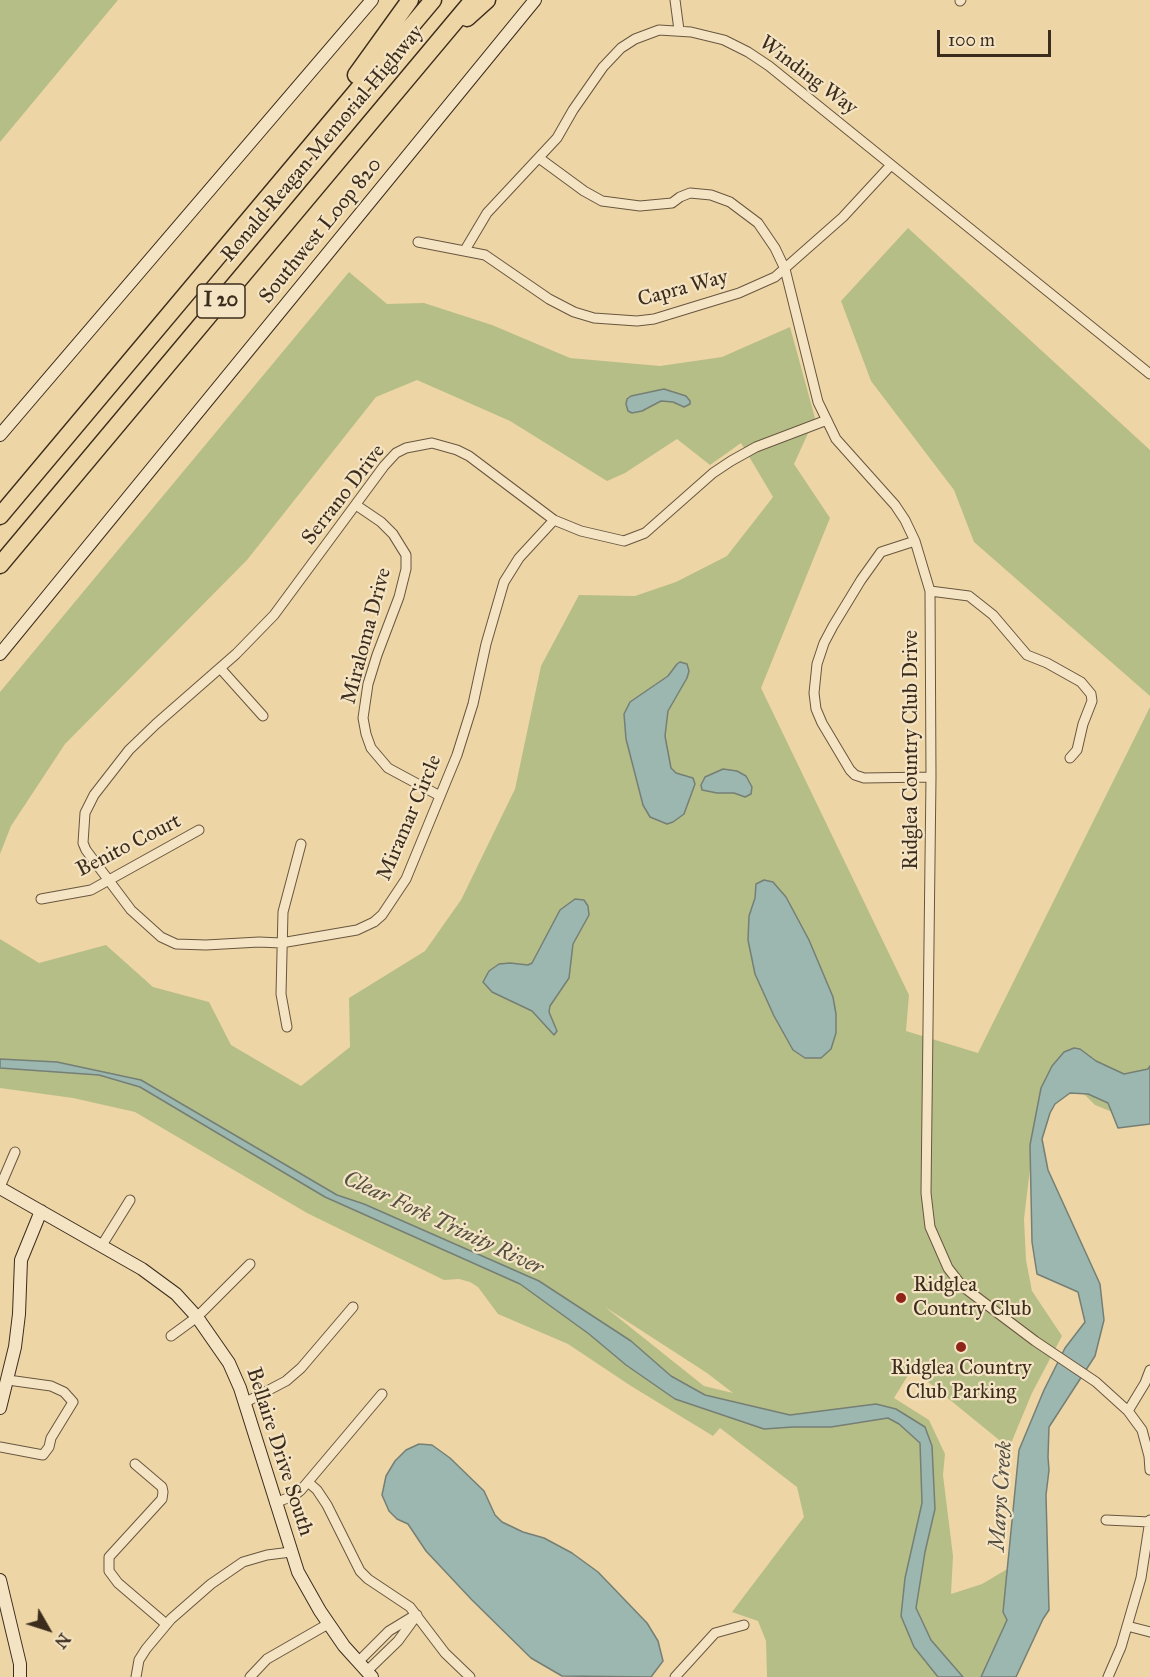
<!DOCTYPE html>
<html>
<head>
<meta charset="utf-8">
<style>
	body { margin:0 }
	#map { position:relative; width:1150px; height:1677px; overflow:hidden; background:#eed5a5; font-family:"IM FELL Great Primer",serif }
	canvas { display:block }
	.north { position:absolute; left:18px; top:1599px; width:60px; height:60px; -webkit-text-stroke:4px #f4e4c4; paint-order:stroke; rotate:129deg; font-size:16px; font-weight:700; line-height:24px; text-align:center; color:#3b2c1d }
	.north::after { content:''; display:block; margin:auto; width:21px; height:27px; background:#3b2c1d; clip-path:polygon(50% 0,100% 100%,50% 72%,0 100%) }
	.scale { position:absolute; left:937px; top:30px; width:114px; height:27px; box-sizing:border-box; border:3px solid #3b2c1d; border-top:0; padding-left:8px; font-size:18px; line-height:21px; white-space:nowrap; color:#3b2c1d; -webkit-text-stroke:4px #f4e4c4; paint-order:stroke }
</style>
</head>
<body>
<div id="map">
<canvas width="1150" height="1677"></canvas>
<div class="north">N</div>
<div class="scale">100 m</div>
</div>
<script>
const g = document.querySelector('canvas').getContext('2d');
g.lineJoin = 'round';
function fillPath(path, color) { g.fillStyle = color; g.fill(path, 'evenodd'); }
const shape = rows => new Path2D(rows.map(r => 'M' + r).join(''));
function strokePath(path, color, width, dash) { g.strokeStyle = color; g.lineWidth = width; g.lineCap = dash ? 'butt' : 'round'; g.setLineDash(dash || []); g.stroke(path); }
function write(font, color, halo, rows, align = 'center') {
  g.font = font + ' "IM FELL Great Primer",serif'; g.lineWidth = 4.5; g.setLineDash([]); g.textBaseline = 'middle'; g.strokeStyle = halo; g.fillStyle = color; for (const [text, x, y, turn = 0] of rows) {
    g.save(); g.translate(x, y); g.rotate((+turn || 0) * Math.PI / 180); g.textAlign = isNaN(turn) ? turn : align; if (halo) g.strokeText(text, 0, 0); g.fillText(text, 0, 0); g.restore();
  }
}
fillPath(shape([
	[0,0,118,0,0,142],
	[908,228,1150,450,1150,696,974,542,954,490,871,381,841,301],
	[349,272,387,304,424,303,492,325,570,358,660,366,722,357,790,327,815,418,794,464,830,518,761,688,909,995,906,1031,978,1053,1150,707,1150,1103,1125,1117,1095,1105,1078,1088,1037,1110,1024,1219,1026,1260,1032,1291,1062,1336,1032,1393,1009,1448,912,1369,894,1398,929,1420,945,1454,943,1475,953,1556,951,1594,982,1584,1009,1568,1006,1575,1017,1589,989,1677,767,1677,766,1641,758,1621,732,1612,804,1517,797,1487,720,1428,713,1436,631,1386,568,1344,498,1314,478,1287,470,1282,459,1279,444,1280,307,1213,135,1112,73,1098,0,1088,0,939,39,963,106,945,153,987,209,1002,231,1045,301,1086,350,1047,349,998,425,951,461,900,515,789,541,666,579,595,635,596,676,582,727,556,773,497,741,443,710,465,677,439,625,473,607,481,510,421,417,380,376,397,247,560,65,744,11,826,0,854,0,692],
	[605,1307,707,1373,733,1393,704,1386]
]), '#b6be88');
const water = shape([
	[664,389,686,396,690,401,690,404,684,407,673,402,661,401,642,411,632,413,628,411,626,404,627,399,631,396,664,389],
	[680,662,687,664,689,671,687,678,668,711,665,736,671,768,676,773,693,778,695,784,684,814,673,822,667,824,650,817,643,805,626,739,624,714,630,702,668,676,677,664,680,662],
	[723,769,737,771,746,776,752,787,751,794,745,797,734,793,717,793,702,790,701,785,705,777,723,769],
	[764,880,773,882,786,897,809,940,833,997,836,1014,836,1033,831,1049,821,1058,805,1058,793,1050,774,1016,755,974,748,940,749,916,755,898,756,884,764,880],
	[575,899,584,900,588,906,589,915,573,944,569,978,550,1006,549,1012,557,1031,554,1035,532,1011,492,992,483,982,489,971,499,964,510,963,528,965,532,963,560,910,575,899],
	[1074,1048,1080,1049,1096,1061,1124,1074,1148,1069,1150,1066,1150,1124,1118,1128,1108,1103,1088,1094,1070,1093,1055,1104,1050,1113,1042,1139,1048,1170,1100,1284,1104,1320,1095,1356,1049,1427,1048,1457,1049,1470,1046,1495,1049,1610,1043,1619,1016,1677,981,1677,1007,1620,1003,1612,1019,1450,1044,1390,1065,1348,1085,1322,1078,1292,1037,1274,1032,1242,1030,1145,1041,1088,1052,1066,1064,1052,1074,1048],
	[0,1059,57,1062,141,1080,337,1195,364,1204,539,1281,631,1341,671,1376,705,1395,790,1415,876,1404,896,1409,925,1427,932,1446,935,1509,925,1552,916,1608,931,1640,963,1677,938,1677,914,1647,901,1616,905,1578,922,1503,920,1443,899,1424,888,1418,831,1427,793,1427,764,1429,675,1399,626,1365,589,1334,520,1284,325,1197,140,1087,99,1075,0,1068,0,1059],
	[419,1444,432,1445,450,1458,484,1491,495,1515,502,1522,523,1532,544,1538,572,1553,598,1572,647,1623,658,1641,663,1661,651,1677,562,1676,531,1658,472,1600,426,1551,408,1524,397,1519,389,1511,382,1495,386,1476,395,1461,406,1450,419,1444]
]);
fillPath(water, '#9bb7af');
strokePath(water, '#757f75', 1.5);
const street = shape([
	[675,0,679,30],
	[960,1,961,0],
	[539,158,584,191,602,201,640,206,672,203,680,197,690,193,711,195,730,202,758,223,775,248,785,269,818,402,836,439,895,505,905,520,915,541,930,591,931,777,926,1193,930,1227,948,1268,962,1286,1035,1341,1096,1382,1128,1411,1142,1430,1149,1456,1150,1470],
	[418,242,485,255,549,299,574,312,594,318,637,321,654,319,739,293,775,277,843,217,891,165],
	[465,250,487,213,557,138,573,110,603,67,621,48,635,39,659,30,691,32,724,40,748,52,769,66,1150,374],
	[356,505,381,522,393,534,406,555,406,569,399,597,377,655,368,684,363,718,366,734,371,748,388,768,440,796],
	[554,520,519,558,504,582,486,644,473,704,457,755,406,879,382,915,374,922,357,930,281,943,259,942,206,945,176,944,161,937,131,910,86,850,83,843,85,813,94,795,129,750,156,724,236,654,274,615,384,466,396,453,406,448,432,443,457,450,469,456,554,520,581,531,624,541,645,533,713,473,731,461,756,447,827,420],
	[915,541,881,552,861,580,833,626,824,643,817,664,814,693,816,709,822,723,850,770,855,775,864,778,931,777],
	[930,591,969,596,993,615,1027,655,1047,663,1081,682,1091,694,1092,701,1083,724,1077,750,1070,758],
	[220,668,263,716],
	[41,899,91,890,199,830],
	[287,1027,281,994,283,912,301,844],
	[0,1187,15,1152],
	[102,1245,130,1200],
	[171,1336,197,1317,250,1264],
	[246,1402,286,1381,301,1368,353,1307],
	[1128,1411,1145,1383,1150,1370],
	[0,1447,43,1455,49,1447,51,1438,73,1402,64,1392,51,1386,8,1380],
	[135,1464,162,1487,163,1492,162,1499,109,1557,109,1571,118,1583,166,1624],
	[308,1482,317,1490,327,1505,360,1571,368,1579,410,1607,445,1653,470,1677],
	[275,1503,295,1495,301,1490,382,1394],
	[1106,1520,1150,1522],
	[1127,1626,1150,1632],
	[358,1662,389,1631,412,1617],
	[367,1671,398,1641,417,1615],
	[136,1677,139,1660,146,1649,171,1619,211,1584,243,1562,267,1555,291,1552],
	[250,1677,267,1659,328,1624],
	[675,1677,715,1633,744,1625],
	[1108,1677,1121,1647,1141,1578,1150,1520]
]);
const secondary = shape([
	[0,435,372,0],
	[0,654,535,0],
	[0,1188,142,1269,176,1294,197,1317,229,1363,240,1388,298,1572,320,1611,344,1646,372,1677],
	[0,1408,15,1347,19,1314,21,1260,41,1211],
	[0,1580,20,1664,20,1677]
]);
const highway = shape([
	[467,18,487,0],
	[356,75,410,0],
	[0,516,433,0],
	[0,565,473,0]
]);
strokePath(street, '#68563f', 11);
strokePath(secondary, '#3b2c1d', 14);
strokePath(highway, '#3b2c1d', 19);
strokePath(street, '#f4e4c4', 9);
strokePath(secondary, '#f4e4c4', 12);
strokePath(highway, '#eed5a5', 16);
for (const [x, y, r, color] of [
	[901,1298,6,"#8f2418"],
	[961,1347,6,"#8f2418"]
]) { const dot = new Path2D(); dot.arc(x, y, r, 0, 2 * Math.PI); g.fillStyle = color; g.fill(dot); strokePath(dot, '#f4e4c4', 2); }
for (const [x, y, w] of [
	[221,301,48]
]) { const box = new Path2D(); box.roundRect(x - w / 2, y - 17, w, 34, 4.5); g.fillStyle = '#f4e4c4'; g.fill(box); strokePath(box, '#3b2c1d', 1.5); }
write('bold 20px', '#3b2c1d', null, [
	["I 20",221,301]
]);
write('21px', '#3b2c1d', '#f4e4c4', [
	["Winding Way",808,76,37],
	["Ronald Reagan Memorial Highway",323,144,-50],
	["Southwest Loop 820",321,231,-51],
	["Capra Way",683,289,-15],
	["Serrano Drive",344,495,-52],
	["Miraloma Drive",367,636,-75],
	["Ridglea Country Club Drive",912,750,-90],
	["Miramar Circle",410,818,-67],
	["Benito Court",129,846,-27],
	["Bellaire Drive South",279,1452,72]
]);
write('21px', '#3b2c1d', '#f4e4c4', [
	["Ridglea",913,1286],
	["Country Club",913,1310],
	["Ridglea Country",961,1369,"center"],
	["Club Parking",961,1393,"center"]
], 'left');
write('italic 22px', '#534f42', '#f4e4c4', [
	["Clear Fork Trinity River",443,1224,25],
	["Marys Creek",1002,1496,-86]
]);
</script>
</body>
</html>
